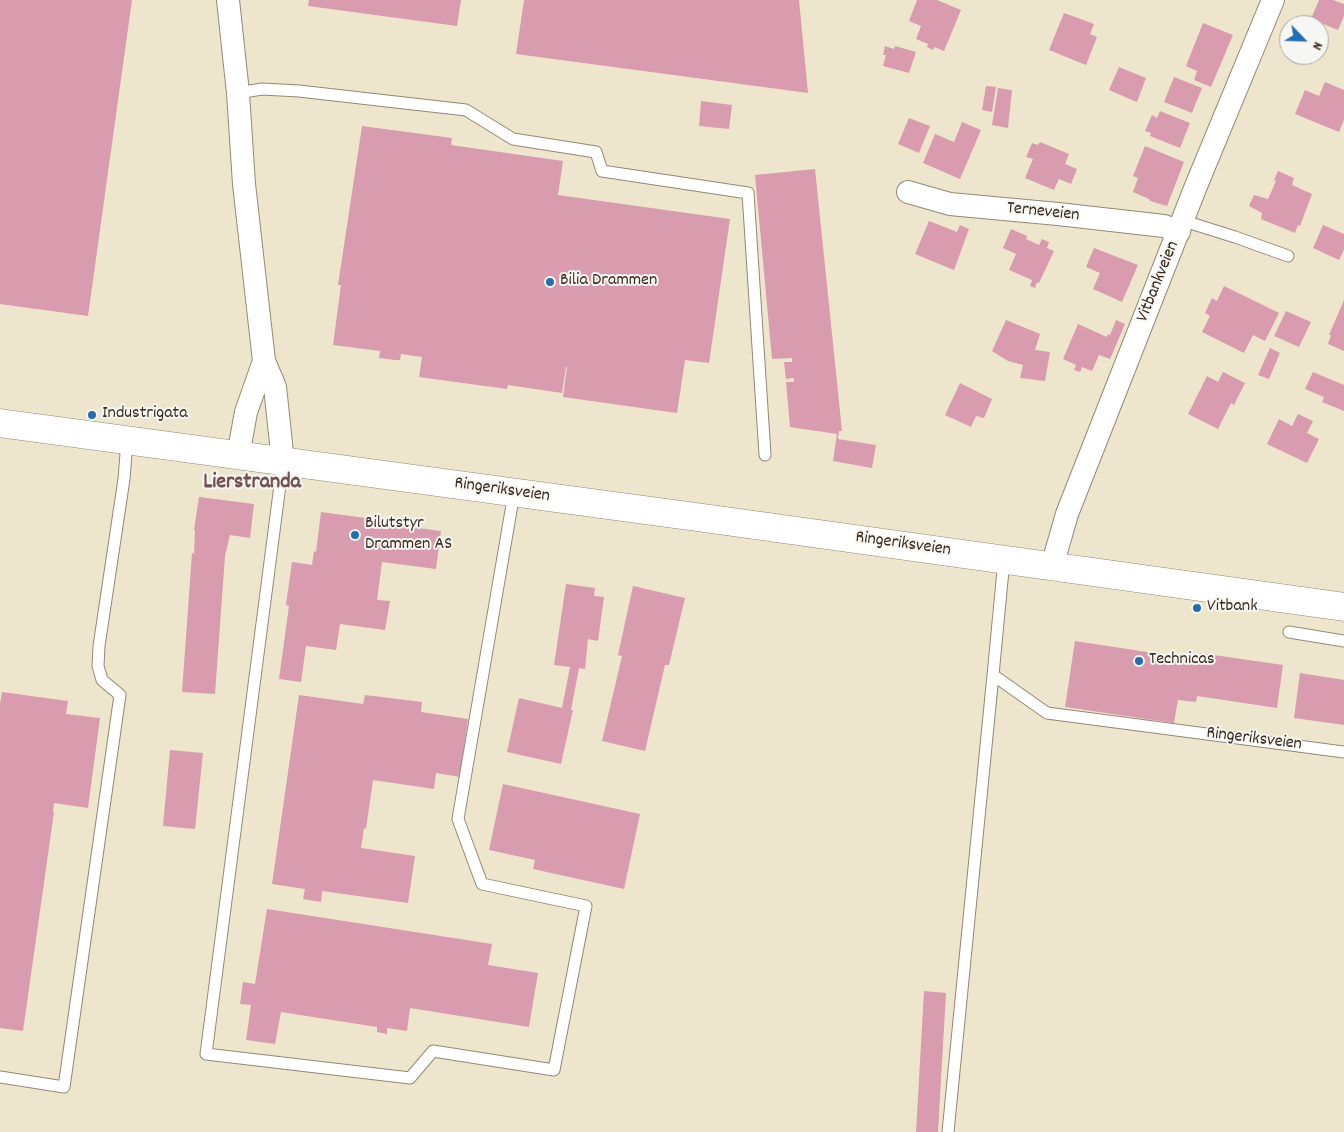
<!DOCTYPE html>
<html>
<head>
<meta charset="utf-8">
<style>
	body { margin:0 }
	#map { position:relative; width:1344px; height:1132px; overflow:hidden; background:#ede6cc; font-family:Dekko,sans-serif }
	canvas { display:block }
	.north { position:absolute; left:1279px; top:15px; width:50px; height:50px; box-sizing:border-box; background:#f6f6f2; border:1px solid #aba49d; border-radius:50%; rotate:114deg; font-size:14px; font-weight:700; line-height:20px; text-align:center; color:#3b2a1e }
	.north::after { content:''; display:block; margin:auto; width:18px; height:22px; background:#1f6fb2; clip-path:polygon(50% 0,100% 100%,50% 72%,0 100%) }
</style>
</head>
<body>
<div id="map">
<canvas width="1344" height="1132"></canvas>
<div class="north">N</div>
</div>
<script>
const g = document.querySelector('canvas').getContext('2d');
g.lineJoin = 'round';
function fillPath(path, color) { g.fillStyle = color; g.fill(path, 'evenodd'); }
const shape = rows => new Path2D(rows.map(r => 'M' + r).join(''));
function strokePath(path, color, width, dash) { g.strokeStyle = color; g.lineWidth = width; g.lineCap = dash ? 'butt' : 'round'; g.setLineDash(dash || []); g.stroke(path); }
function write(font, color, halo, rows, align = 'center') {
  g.font = font + ' Dekko,sans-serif'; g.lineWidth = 4; g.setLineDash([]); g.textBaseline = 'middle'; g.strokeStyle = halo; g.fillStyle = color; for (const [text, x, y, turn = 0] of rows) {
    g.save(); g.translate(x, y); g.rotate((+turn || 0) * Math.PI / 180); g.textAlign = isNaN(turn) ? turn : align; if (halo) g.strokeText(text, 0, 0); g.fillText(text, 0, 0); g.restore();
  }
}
fillPath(shape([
	[0,0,132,0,88,316,0,304],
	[309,0,461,0,457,26,308,6],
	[524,0,799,0,808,93,516,54],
	[917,0,937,0,961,10,944,51,934,47,933,50,927,47,928,44,916,39,921,26,909,21],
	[1319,0,1333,0,1344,4,1344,16,1338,30,1311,19],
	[1064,13,1094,24,1090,34,1097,37,1086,65,1049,50],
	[1203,23,1233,35,1211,87,1194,80,1197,71,1186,66],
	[885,46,894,49,895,46,916,52,909,73,883,66,886,55,883,55],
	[1119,67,1146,78,1137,102,1109,90],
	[1174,77,1202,88,1192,113,1164,102],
	[1325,82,1344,90,1344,120,1339,132,1295,114,1305,90,1319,96],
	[986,86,996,87,992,112,982,110],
	[998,88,1012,90,1008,128,992,125],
	[701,101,732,105,729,129,699,126],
	[1160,111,1190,123,1180,148,1150,136,1151,133,1145,131,1152,115,1157,118],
	[909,118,930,126,919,153,898,144],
	[962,122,981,130,960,179,923,163,935,134,954,142],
	[362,126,452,138,451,145,563,161,558,195,730,219,709,363,685,360,677,413,563,397,567,367,566,367,562,393,508,385,507,389,419,377,422,357,401,354,400,360,395,360,379,358,380,351,333,345,341,285,338,285],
	[1040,142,1069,154,1065,164,1077,169,1071,184,1059,179,1054,190,1025,178,1033,159,1026,157,1032,143,1038,145],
	[1145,146,1184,162,1167,206,1150,201,1149,199,1133,192,1138,178,1133,176],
	[815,169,842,431,839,431,838,439,876,445,872,468,833,461,837,434,790,427,786,382,794,382,794,378,786,379,784,362,792,362,792,358,772,359,755,175],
	[1278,171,1294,178,1292,185,1312,194,1300,226,1298,225,1295,233,1261,219,1262,213,1249,206,1254,195,1268,199,1276,181,1274,180],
	[929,221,957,232,960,225,969,229,954,270,915,254],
	[1323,225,1344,234,1344,250,1339,260,1313,248],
	[1011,229,1027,236,1026,239,1039,245,1042,239,1049,242,1047,248,1054,251,1039,283,1037,282,1035,288,1030,286,1032,280,1009,270,1016,254,1003,248],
	[1094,248,1138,265,1122,302,1093,289,1100,273,1086,267],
	[1224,286,1279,313,1265,341,1253,335,1244,353,1202,332,1210,316,1205,313,1212,298,1217,301],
	[1344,300,1344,351,1328,344,1331,335,1329,335],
	[1286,311,1311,322,1299,347,1274,336],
	[1006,320,1040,334,1035,350,1050,352,1045,381,1020,378,1023,365,1008,361,992,351],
	[1116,320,1125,324,1110,359,1099,355,1092,371,1082,367,1080,372,1074,370,1076,365,1063,359,1078,324,1107,337,1108,334,1110,335],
	[1270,348,1280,353,1269,379,1258,375],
	[1223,372,1245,383,1234,405,1231,403,1218,429,1188,414,1207,376,1218,382],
	[1313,372,1344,385,1344,411,1322,402,1324,397,1305,389],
	[960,383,992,399,984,418,976,416,971,427,945,415],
	[1298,414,1313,421,1307,433,1319,439,1307,463,1267,444,1279,419,1292,426],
	[199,497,254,504,250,538,230,535,225,556,215,694,182,692,192,553,194,554,195,530,194,530],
	[321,512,388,521,388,524,441,531,436,569,382,562,377,600,390,601,385,630,340,624,336,650,306,646,301,682,279,679,289,606,286,605,292,562,312,565,314,551,316,552],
	[566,584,595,588,594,596,604,597,598,641,588,639,585,669,579,668,571,710,573,710,561,764,507,752,519,698,562,708,570,667,554,665],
	[633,586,685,598,669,665,665,665,645,751,602,741,622,656,618,655],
	[1075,641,1199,660,1200,653,1283,665,1277,708,1197,696,1196,702,1178,700,1174,723,1065,707],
	[1300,673,1344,680,1344,725,1294,718],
	[2,692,68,701,66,714,100,718,88,808,54,803,53,812,54,812,23,1031,0,1028,0,704],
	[299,695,363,704,365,695,422,702,421,712,468,719,460,777,436,773,434,789,373,780,366,829,364,828,361,848,415,856,408,903,322,891,321,902,303,899,305,889,272,884],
	[170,750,203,753,195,829,163,826],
	[503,784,640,814,624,889,533,869,535,860,489,850],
	[267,909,492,944,488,965,538,973,529,1027,410,1008,407,1031,387,1028,387,1034,377,1032,377,1027,281,1012,275,1044,246,1040,251,1005,240,1004,243,982,255,984],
	[924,991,946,993,938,1132,916,1132]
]), '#d99bae');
const service = shape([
	[238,93,262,89,299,91,466,110,513,139,596,152,602,171,748,193,765,455],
	[1184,221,1235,237,1288,256],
	[283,462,206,1054,410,1078,433,1051,554,1070,586,906,482,884,458,819,514,493],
	[1004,560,993,675,1047,713,1344,752],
	[1289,632,1344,641],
	[0,1077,64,1087,120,695,102,680,98,666,99,646,124,479,127,441],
	[948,1132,993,675]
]);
const minor = shape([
	[228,0,238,93,244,184,264,361,275,387,283,462],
	[908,192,950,204,1058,214,1164,226,1179,232],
	[238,456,246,412,264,361],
	[1052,566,1067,514,1196,186,1273,0]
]);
const trunk = shape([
	[0,423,711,519,1344,607]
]);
strokePath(service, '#948875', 13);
strokePath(minor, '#948875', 24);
strokePath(trunk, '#948875', 29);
strokePath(service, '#fff', 11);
strokePath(minor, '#fff', 22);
strokePath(trunk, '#fff', 28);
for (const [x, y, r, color] of [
	[550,282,5,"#1f6fb2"],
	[92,415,5,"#1f6fb2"],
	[355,535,5,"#1f6fb2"],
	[1197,608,5,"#1f6fb2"],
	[1139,661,5,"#1f6fb2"]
]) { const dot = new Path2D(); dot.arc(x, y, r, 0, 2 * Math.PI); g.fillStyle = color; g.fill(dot); strokePath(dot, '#f6f6f2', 2); }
write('18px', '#3b2a1e', '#f6f6f2', [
	["Terneveien",1043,213,6],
	["Vitbankveien",1159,282,-68],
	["Ringeriksveien",502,491,8],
	["Ringeriksveien",903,545,8],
	["Ringeriksveien",1254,740,7]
]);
write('18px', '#3b2a1e', '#f6f6f2', [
	["Bilia Drammen",560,282],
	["Industrigata",102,415],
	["Bilutstyr",365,525],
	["Drammen AS",365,546],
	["Vitbank",1207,608],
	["Technicas",1149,661]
], 'left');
write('bold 22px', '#725250', '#f6f6f2', [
	["Lierstranda",252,484]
]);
</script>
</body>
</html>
